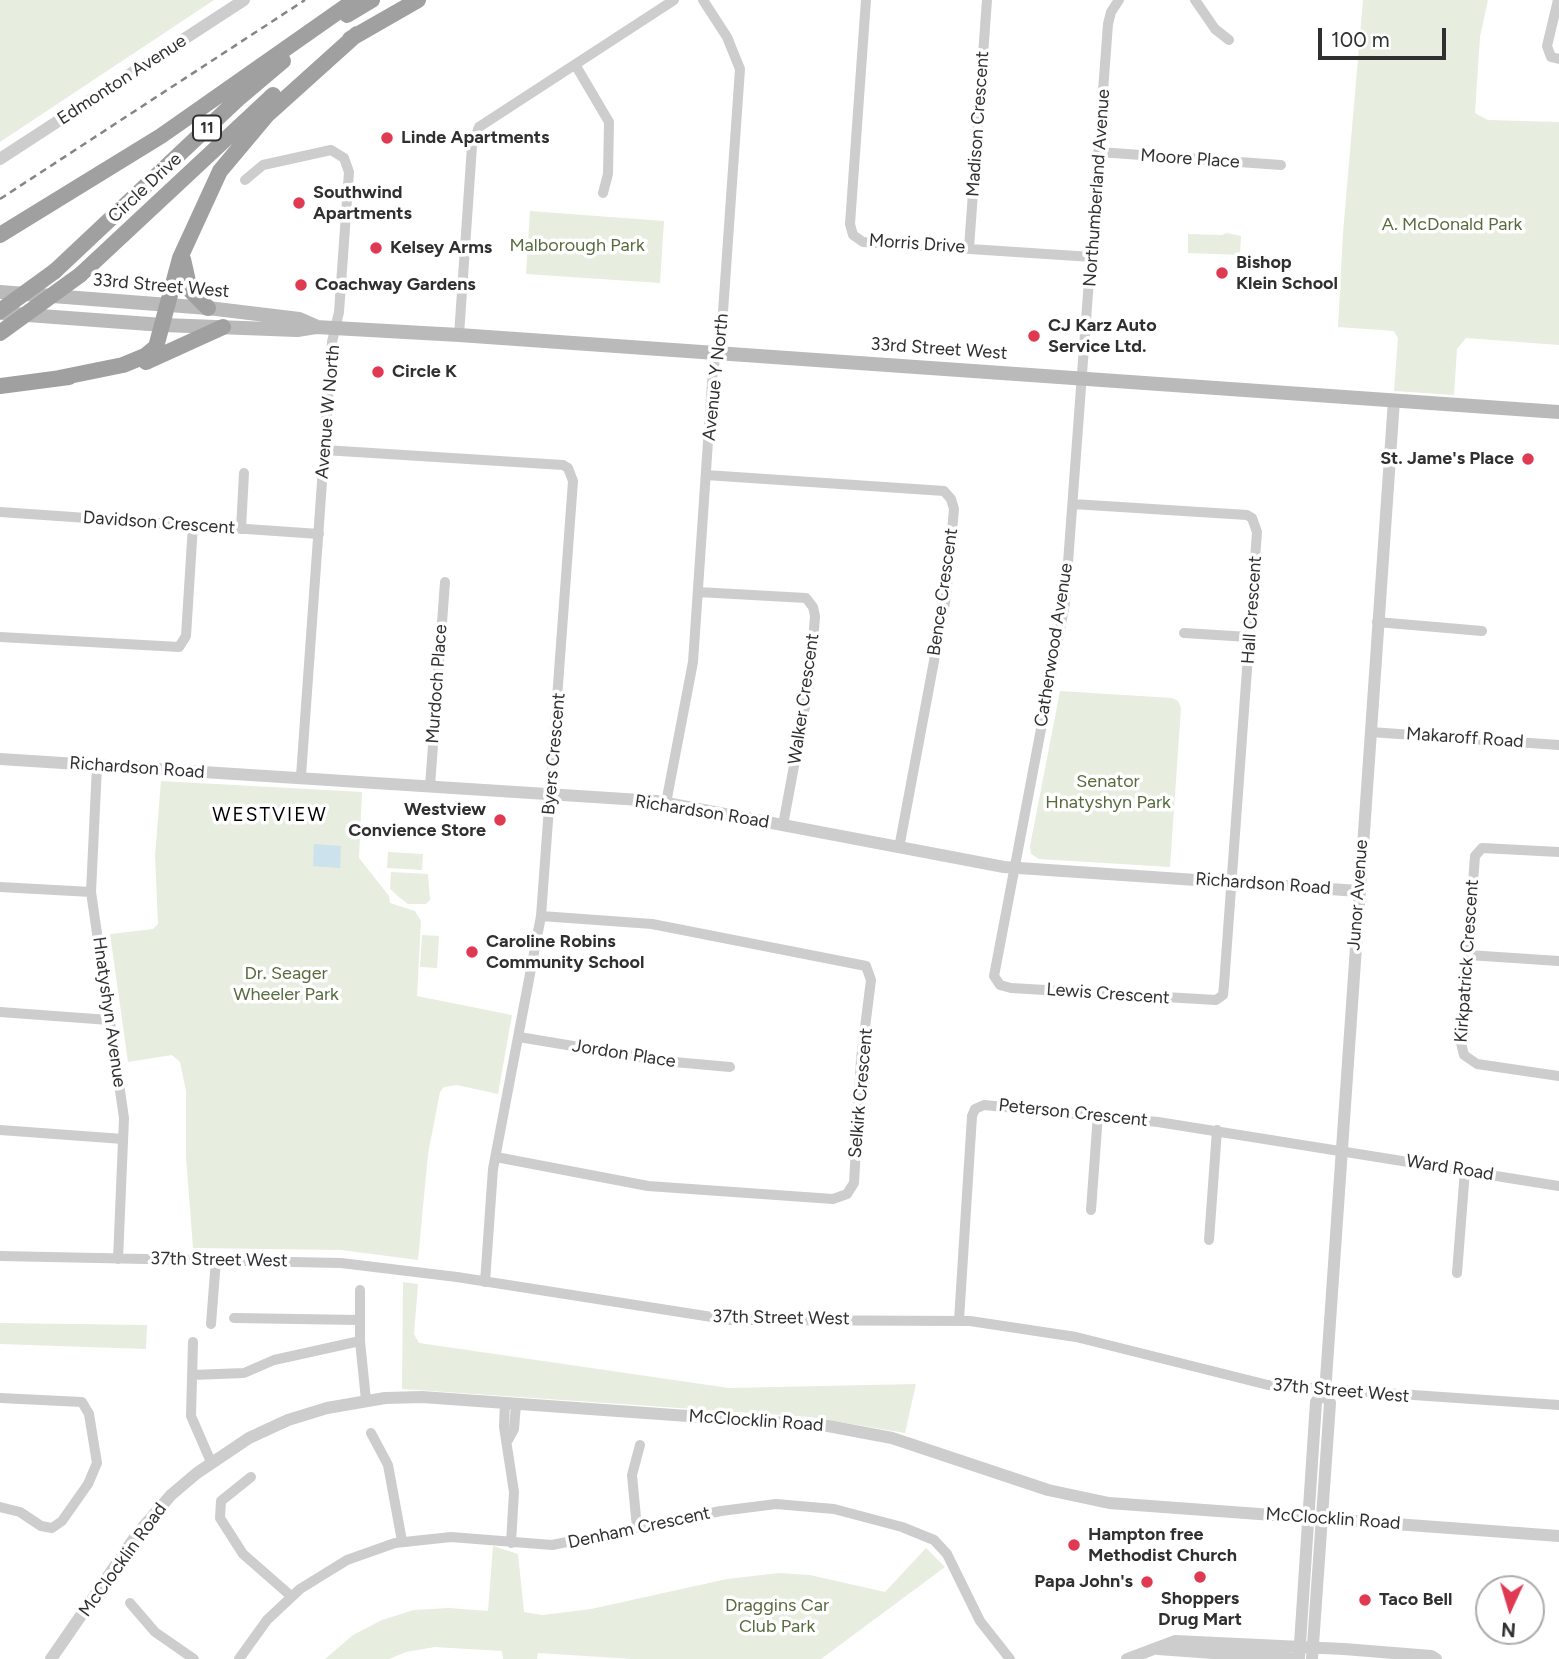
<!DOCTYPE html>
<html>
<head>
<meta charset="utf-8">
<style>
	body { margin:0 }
	#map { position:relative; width:1559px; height:1659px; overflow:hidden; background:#fff; font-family:Figtree,sans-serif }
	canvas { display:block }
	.north { position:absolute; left:1475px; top:1575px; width:70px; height:70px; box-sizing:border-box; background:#fff; border:2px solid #acacac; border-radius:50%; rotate:184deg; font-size:19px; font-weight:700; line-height:28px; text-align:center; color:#303030 }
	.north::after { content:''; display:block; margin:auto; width:24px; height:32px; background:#e03952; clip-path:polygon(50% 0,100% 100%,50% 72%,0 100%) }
	.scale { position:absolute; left:1318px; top:28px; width:128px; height:32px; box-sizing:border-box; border:4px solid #303030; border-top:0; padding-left:9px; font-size:21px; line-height:24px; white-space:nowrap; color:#303030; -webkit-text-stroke:5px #fff; paint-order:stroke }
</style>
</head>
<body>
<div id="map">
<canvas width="1559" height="1659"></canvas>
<div class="north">N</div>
<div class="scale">100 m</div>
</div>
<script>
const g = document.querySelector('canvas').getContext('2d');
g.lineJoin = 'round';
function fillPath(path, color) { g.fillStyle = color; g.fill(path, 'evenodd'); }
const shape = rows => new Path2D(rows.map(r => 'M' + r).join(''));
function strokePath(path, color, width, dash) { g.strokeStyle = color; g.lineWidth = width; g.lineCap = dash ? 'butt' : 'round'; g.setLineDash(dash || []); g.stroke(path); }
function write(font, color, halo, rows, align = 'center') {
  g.font = font + ' Figtree,sans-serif'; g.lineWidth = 7; g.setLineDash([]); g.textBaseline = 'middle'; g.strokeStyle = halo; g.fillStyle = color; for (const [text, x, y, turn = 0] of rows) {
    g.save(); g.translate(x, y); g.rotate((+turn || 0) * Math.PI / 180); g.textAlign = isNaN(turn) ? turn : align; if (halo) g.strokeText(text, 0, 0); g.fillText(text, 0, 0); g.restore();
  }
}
fillPath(shape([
	[0,0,214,0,0,142],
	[1363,0,1488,0,1480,37,1475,113,1488,120,1559,122,1559,345,1466,338,1457,349,1454,395,1394,391,1398,338,1394,331,1338,327,1343,233],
	[530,211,664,221,660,283,526,274],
	[1227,233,1241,236,1240,255,1188,253,1188,234,1222,235],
	[1060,691,1172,698,1178,701,1181,708,1170,867,1039,859,1031,854,1030,846],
	[161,781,362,792,359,858,389,896,390,903,415,911,421,921,417,996,512,1015,498,1094,457,1085,444,1087,440,1092,428,1154,418,1260,341,1250,193,1248,186,1157,186,1091,180,1062,172,1055,128,1062,110,934,153,929,158,924,155,856],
	[388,852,423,854,422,870,387,868],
	[391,872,428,874,430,900,426,904,408,904,399,897,390,889],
	[422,935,439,936,437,968,420,967],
	[403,1282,418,1284,414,1334,419,1343,729,1388,916,1384,905,1433,810,1417,402,1389],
	[0,1323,147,1325,146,1349,0,1344],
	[493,1546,518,1554,524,1612,542,1615,591,1609,727,1579,779,1573,810,1575,885,1592,926,1548,945,1567,821,1659,633,1659,538,1653,537,1659,503,1659,502,1651,435,1647,406,1652,389,1659,325,1659,353,1635,382,1620,414,1610,449,1608,488,1611]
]), '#e7eddf');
fillPath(shape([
	[314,844,341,846,340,868,313,866]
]), '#cce2ec');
strokePath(shape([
	[866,0,850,224,853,235,863,242,1092,257],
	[1195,0,1215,29,1229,40],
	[1558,0,1547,46,1551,57,1559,59],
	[576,66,609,122,608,174,603,193],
	[1099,152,1281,165],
	[245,180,263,165,331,150,344,158,349,172,339,312,332,342,301,776],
	[969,248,987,0],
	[459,335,472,146,479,127,674,0],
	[324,450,563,465,568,468,573,481,541,916,493,1169,485,1282],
	[706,475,944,491,951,499,954,509,946,597,899,848],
	[1073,504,1247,515,1252,518,1257,532,1224,985,1223,995,1216,1000,1011,988,1000,985,994,976,1065,603,1108,24,1111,12,1119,0],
	[0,512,319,534],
	[241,529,244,473],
	[698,592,806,598,813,607,815,616,810,680,783,825],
	[1377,622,1482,631],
	[1184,633,1249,637],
	[0,637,179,647,186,636,193,525],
	[1370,732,1559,745],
	[97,766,91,892,124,1118,118,1259],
	[430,786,445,582],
	[666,803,693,662,713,368,721,340,740,69,727,37,703,0],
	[1559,852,1482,848,1475,856,1461,1043,1464,1055,1477,1064,1559,1076],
	[0,887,91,892],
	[1468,955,1559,961],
	[0,1012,109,1020],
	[519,1037,663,1061,730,1067],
	[0,1130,123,1139],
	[496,1157,648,1186,833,1199,847,1194,854,1183,861,1059,871,980,866,966,652,924,541,916],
	[1091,1210,1098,1114],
	[1209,1240,1217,1130],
	[0,1256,341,1263,457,1277,731,1320,970,1321,1076,1337,1268,1385,1559,1405],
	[1457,1273,1465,1170],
	[360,1290,360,1341,366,1400],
	[234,1318,360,1320],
	[959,1320,972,1116,975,1109,984,1105,1158,1122,1559,1186],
	[211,1324,216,1260],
	[193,1342,191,1416,211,1462],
	[192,1375,244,1373,274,1360,360,1341],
	[0,1398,82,1402,89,1414,97,1463,88,1484,62,1521,52,1528,41,1526,20,1512,0,1507],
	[505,1403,504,1427,514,1492,511,1543],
	[371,1433,388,1465,402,1541],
	[508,1440,514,1429,516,1404],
	[251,1477,221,1501,220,1518,243,1554,291,1596],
	[637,1528,632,1475,640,1445],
	[130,1603,155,1632,194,1659],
	[239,1659,267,1620,300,1589,347,1560,395,1543,451,1537,552,1545,721,1511,776,1504,834,1509,902,1527,934,1540,947,1554,980,1621,1010,1659]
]), '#cdcdcd', 10);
strokePath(shape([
	[0,159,244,0],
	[0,759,656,801,1004,867,1359,891],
	[1158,1649,1295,1659],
	[51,1659,138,1533,171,1495,197,1473,249,1438,288,1420,327,1408,385,1398,422,1397,828,1426,892,1438,1048,1490,1109,1503,1559,1536],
	[1127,1659,1175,1641,1344,1649,1431,1656,1436,1659],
	[1299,1659,1316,1402,1324,1391,1326,1379,1394,400],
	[1312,1659,1330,1403,1324,1391]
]), '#cdcdcd', 12);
strokePath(shape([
	[0,292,208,308,299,319,315,326],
	[0,313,163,325,297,330,316,327,459,335,1559,412]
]), '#bababa', 14);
strokePath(shape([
	[347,15,372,0],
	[350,39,418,0],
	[0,235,161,136,355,0],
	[183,259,190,290,208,308],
	[55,271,238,99,283,61],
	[80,275,273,95],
	[146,362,223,327],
	[59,378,123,365,145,356,156,347,180,258,220,171,267,115,357,34],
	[0,386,69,377]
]), '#a0a0a0', 16);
strokePath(shape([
	[0,199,305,0]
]), '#858585', 2.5, [7, 5]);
strokePath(shape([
	[0,311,55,271],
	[0,333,80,275]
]), '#a0a0a0', 16);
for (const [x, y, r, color] of [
	[387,138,7,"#e03952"],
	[299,203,7,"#e03952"],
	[376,248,7,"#e03952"],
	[1222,273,7,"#e03952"],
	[301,285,7,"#e03952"],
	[1034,336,7,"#e03952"],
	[378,372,7,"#e03952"],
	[1528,459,7,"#e03952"],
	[500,820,7,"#e03952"],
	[472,952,7,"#e03952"],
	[1074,1545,7,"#e03952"],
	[1200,1577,7,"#e03952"],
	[1147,1582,7,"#e03952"],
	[1365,1600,7,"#e03952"]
]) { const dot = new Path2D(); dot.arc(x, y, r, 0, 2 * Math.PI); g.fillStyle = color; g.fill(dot); strokePath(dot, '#fff', 2.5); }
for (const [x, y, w] of [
	[207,128,28]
]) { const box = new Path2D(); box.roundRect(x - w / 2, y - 12.5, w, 25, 5); g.fillStyle = '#fff'; g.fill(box); strokePath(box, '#303030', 2); }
write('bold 16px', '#303030', null, [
	["11",207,128]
]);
write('18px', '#303030', '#fff', [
	["Edmonton Avenue",122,80,-33],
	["Madison Crescent",978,124,-86],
	["Moore Place",1190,159,4],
	["Circle Drive",145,188,-43],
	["Northumberland Avenue",1097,188,-86],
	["Morris Drive",917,244,4],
	["33rd Street West",161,286,5],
	["33rd Street West",939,349,4],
	["Avenue Y North",716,377,-84],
	["Avenue W North",328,412,-85],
	["Davidson Crescent",159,523,4],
	["Bence Crescent",943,592,-82],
	["Hall Crescent",1252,610,-86],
	["Catherwood Avenue",1054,645,-81],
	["Murdoch Place",437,684,-86],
	["Walker Crescent",804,699,-82],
	["Makaroff Road",1465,738,4],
	["Byers Crescent",554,754,-85],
	["Richardson Road",137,768,4],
	["Richardson Road",702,812,9],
	["Richardson Road",1263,884,4],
	["Junor Avenue",1358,895,-86],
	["Kirkpatrick Crescent",1467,961,-86],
	["Lewis Crescent",1108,994,4],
	["Hnatyshyn Avenue",109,1012,82],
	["Jordon Place",624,1054,9],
	["Selkirk Crescent",861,1093,-85],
	["Peterson Crescent",1073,1113,6],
	["Ward Road",1450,1168,9],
	["37th Street West",219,1260,1],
	["37th Street West",781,1318,1],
	["37th Street West",1341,1391,5],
	["McClocklin Road",756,1421,4],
	["McClocklin Road",1333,1519,4],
	["Denham Crescent",639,1528,-12],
	["McClocklin Road",123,1560,-54]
]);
write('bold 18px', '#303030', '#fff', [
	["Linde Apartments",401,138],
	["Southwind",313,193],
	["Apartments",313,214],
	["Kelsey Arms",390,248],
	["Bishop",1236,263],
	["Klein School",1236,284],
	["Coachway Gardens",315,285],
	["CJ Karz Auto",1048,326],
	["Service Ltd.",1048,347],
	["Circle K",392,372],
	["St. Jame's Place",1514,459,"right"],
	["Westview",486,810,"right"],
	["Convience Store",486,831,"right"],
	["Caroline Robins",486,942],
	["Community School",486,963],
	["Hampton free",1088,1535],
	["Methodist Church",1088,1556],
	["Papa John's",1133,1582,"right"],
	["Shoppers",1200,1599,"center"],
	["Drug Mart",1200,1620,"center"],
	["Taco Bell",1379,1600]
], 'left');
write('18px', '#576b3e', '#fff', [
	["A. McDonald Park",1452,225],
	["Malborough Park",577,246],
	["Senator",1108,782],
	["Hnatyshyn Park",1108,803],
	["Dr. Seager",286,974],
	["Wheeler Park",286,995],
	["Draggins Car",777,1606],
	["Club Park",777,1627]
]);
g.letterSpacing = '2px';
write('19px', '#000', '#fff', [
	["WESTVIEW",270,815]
]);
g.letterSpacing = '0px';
</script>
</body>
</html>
